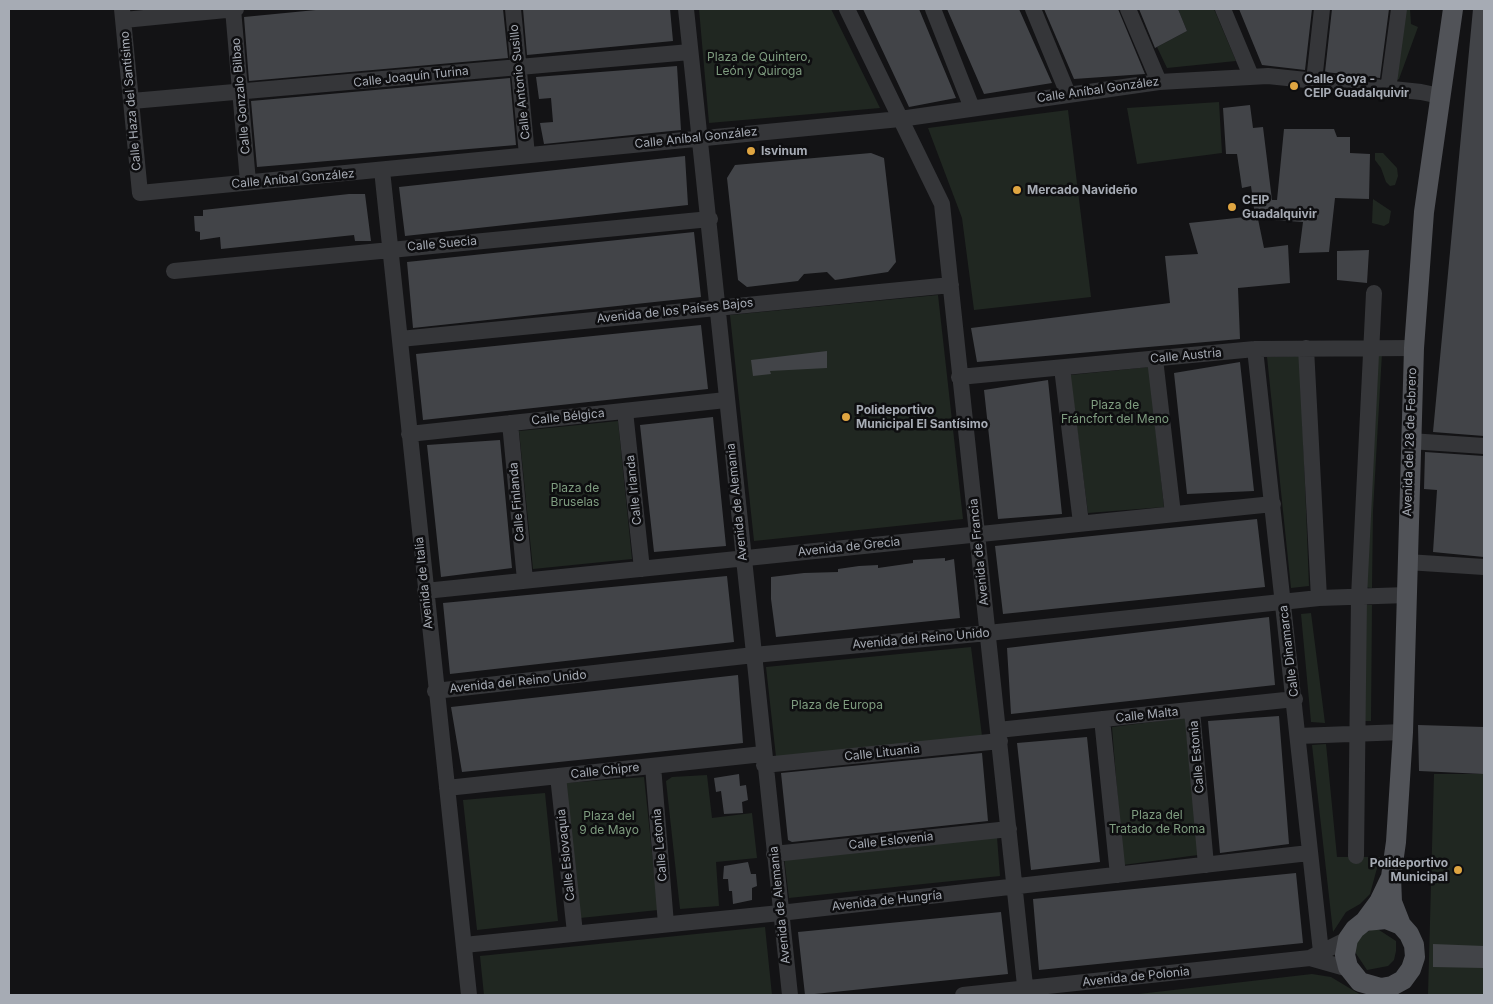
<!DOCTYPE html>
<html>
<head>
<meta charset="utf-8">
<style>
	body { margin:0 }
	#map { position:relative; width:1493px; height:1004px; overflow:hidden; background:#131315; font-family:Inter,sans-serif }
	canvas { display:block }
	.frame { position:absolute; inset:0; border:10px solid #a6abb4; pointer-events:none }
</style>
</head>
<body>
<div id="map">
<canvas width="1493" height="1004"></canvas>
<div class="frame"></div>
</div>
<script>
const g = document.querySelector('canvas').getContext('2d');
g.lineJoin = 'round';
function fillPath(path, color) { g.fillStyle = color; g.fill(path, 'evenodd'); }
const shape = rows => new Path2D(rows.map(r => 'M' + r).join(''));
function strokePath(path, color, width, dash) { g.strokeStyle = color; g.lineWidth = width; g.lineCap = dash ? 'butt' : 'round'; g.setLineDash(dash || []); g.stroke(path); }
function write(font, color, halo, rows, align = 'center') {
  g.font = font + ' Inter,sans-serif'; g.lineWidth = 5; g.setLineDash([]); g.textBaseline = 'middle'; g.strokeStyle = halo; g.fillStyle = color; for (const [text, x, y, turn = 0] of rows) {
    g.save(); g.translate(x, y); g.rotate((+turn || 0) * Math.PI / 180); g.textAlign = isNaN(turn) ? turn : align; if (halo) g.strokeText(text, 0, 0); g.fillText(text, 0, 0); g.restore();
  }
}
fillPath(shape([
	[699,9,831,9,880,108,709,123],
	[1178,9,1214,9,1236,61,1167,68,1157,47,1187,31],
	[1402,9,1410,9,1411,24,1418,27,1399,79,1395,81],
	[1219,102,1222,153,1137,164,1127,108],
	[1068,110,1091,297,974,310,962,218,928,128],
	[1375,153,1383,153,1397,168,1398,176,1395,185,1390,186,1386,182,1381,168,1375,160],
	[1373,199,1391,211,1389,223,1384,226,1372,223],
	[938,295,963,519,754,541,730,315],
	[1382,353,1373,511,1372,588,1362,587,1373,354],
	[1300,356,1309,586,1291,588,1267,357],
	[1149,367,1164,507,1088,513,1070,375],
	[618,421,632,559,533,569,519,431],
	[1362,605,1372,605,1371,721,1362,721],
	[1311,613,1325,723,1311,722,1301,614],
	[971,647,982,736,776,757,766,667],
	[1185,718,1198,855,1123,865,1112,727],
	[1326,744,1337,857,1380,857,1370,894,1360,904,1346,912,1333,932,1312,745],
	[1434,774,1484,774,1484,995,1428,995],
	[707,775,712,818,752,813,757,858,716,862,719,906,680,909,666,781,672,777],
	[644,777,658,910,580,918,565,783],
	[545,793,558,921,477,930,463,800],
	[997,837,1000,876,789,898,784,857],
	[765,927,772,995,484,995,480,956],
	[1376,928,1396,941,1396,951,1394,960,1388,966,1367,970,1355,952,1355,942,1364,933],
	[1312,974,1331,977,1361,995,1130,995]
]), '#202721');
fillPath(shape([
	[326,9,503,9,508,58,249,81,244,17],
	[523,9,670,9,673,41,527,55],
	[863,9,919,9,956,98,909,107],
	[947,9,1019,9,1052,83,984,94],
	[1044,9,1118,9,1145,74,1074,79],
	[1139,9,1178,9,1187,31,1155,48],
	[1239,9,1312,9,1305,70,1262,65],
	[1332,9,1389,9,1380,78,1325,72],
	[1473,9,1484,9,1484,436,1433,432],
	[677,66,681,130,544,144,540,123,553,122,551,98,539,99,536,77],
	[510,78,516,145,257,167,251,101],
	[1250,105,1253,128,1263,127,1272,200,1277,200,1284,129,1334,129,1337,137,1350,137,1350,153,1370,154,1369,199,1335,198,1329,252,1299,253,1303,222,1258,219,1264,248,1288,245,1290,283,1238,288,1240,339,977,362,971,328,1170,303,1165,256,1198,254,1189,223,1255,216,1251,186,1242,188,1237,154,1226,154,1223,108],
	[871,153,884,158,896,262,888,272,835,280,827,272,804,274,798,281,747,287,738,280,727,178,735,165],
	[685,156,688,205,405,236,399,187],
	[349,194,365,194,371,241,355,241,354,235,221,249,220,237,200,240,200,232,195,231,194,216,203,216,203,210],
	[694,232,701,297,413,328,407,262],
	[1369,250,1367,283,1337,280,1337,251],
	[701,325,708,389,423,420,416,354],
	[827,351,827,368,770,371,771,374,753,376,751,360],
	[1240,362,1254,491,1187,494,1174,373],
	[1048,380,1062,514,998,519,984,390],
	[713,417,726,546,654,552,640,425],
	[500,440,512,568,441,577,427,445],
	[1425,452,1484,456,1484,557,1433,552,1437,490,1424,489],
	[1257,519,1265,587,1003,614,995,546],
	[945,558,945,561,954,559,960,618,776,637,771,599,771,577,804,573,838,572,838,569,859,566,878,565,878,568,913,563,913,560],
	[727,576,734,642,450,674,443,603],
	[1269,617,1275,685,1011,714,1007,648],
	[738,675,743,743,462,772,451,707],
	[1279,716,1289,844,1220,853,1208,721],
	[1418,725,1484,727,1484,774,1419,771],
	[1087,737,1100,862,1031,870,1017,743],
	[982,753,988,821,792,842,788,840,781,773],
	[739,774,740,786,746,785,748,800,742,802,743,813,724,814,721,791,716,792,714,778],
	[748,862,751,874,756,874,757,886,752,888,752,900,733,904,732,891,729,891,728,879,723,879,724,866],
	[1296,873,1303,943,1039,970,1033,899],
	[1001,912,1008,974,805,995,798,932],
	[1433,944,1484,946,1484,968,1433,967]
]), '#424448');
strokePath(shape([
	[122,9,140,193,900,119,1159,82,1268,76,1421,92,1440,96],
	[233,9,248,182],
	[513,9,527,155],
	[686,9,790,995],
	[847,9,942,204,1026,995],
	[933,9,972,108],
	[1033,9,1068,94],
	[1128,9,1159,82],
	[1223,9,1251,76],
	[124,20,236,9],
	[1314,81,1322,9],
	[1388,90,1399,9],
	[132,101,690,52],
	[382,170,469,995],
	[174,271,710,219],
	[400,339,951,285],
	[1306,348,1319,598],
	[1255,349,1321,952],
	[1155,359,1173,514],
	[1062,368,1081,523],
	[959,377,1255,349,1414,348],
	[625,411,642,569],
	[510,423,525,580],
	[409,434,726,400],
	[1410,441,1484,446],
	[1407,562,1484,567],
	[425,591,1273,504],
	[435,691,754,655,988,633,1319,598,1407,595],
	[1192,710,1206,865],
	[1102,719,1118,875],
	[998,730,1295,699],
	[1298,736,1403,732],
	[764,765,1000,741],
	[653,766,666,924],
	[558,776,575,933],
	[447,788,763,754],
	[774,854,1009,829],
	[1356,856,1359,597,1374,293],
	[464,945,780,913,1309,853],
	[1310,958,1349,969],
	[963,995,1310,958,1348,939]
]), '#353639', 16);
strokePath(shape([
	[1365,921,1386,919,1401,925,1409,934,1414,945,1415,957,1411,969,1403,980,1392,986,1381,988,1360,982,1348,967,1345,955,1348,939,1355,929,1365,921,1379,902,1390,879],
	[1401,925,1392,902,1391,877,1396,842,1403,732,1414,348,1424,212,1453,9]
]), '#515358', 20);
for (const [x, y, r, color] of [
	[1294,86,5,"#dfa541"],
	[751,151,5,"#dfa541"],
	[1017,190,5,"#dfa541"],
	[1232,207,5,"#dfa541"],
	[846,417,5,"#dfa541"],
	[1458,870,5,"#dfa541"]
]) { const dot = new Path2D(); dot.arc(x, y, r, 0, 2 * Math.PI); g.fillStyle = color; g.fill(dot); strokePath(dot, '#0e0e10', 2); }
write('12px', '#7f9d80', '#0e0e10', [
	["Plaza de Quintero,",759,57],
	["León y Quiroga",759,71],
	["Plaza de",1115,405],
	["Fráncfort del Meno",1115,419],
	["Plaza de",575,488],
	["Bruselas",575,502],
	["Plaza de Europa",837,705],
	["Plaza del",1157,815],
	["Tratado de Roma",1157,829],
	["Plaza del",609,816],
	["9 de Mayo",609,830]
]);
write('12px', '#a6abb4', '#0e0e10', [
	["Calle Joaquín Turina",411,77,-6],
	["Calle Antonio Susillo",520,82,-96],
	["Calle Aníbal González",1098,90,-8],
	["Calle Gonzalo Bilbao",241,96,-95],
	["Calle Haza del Santísimo",131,101,-95],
	["Calle Aníbal González",696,138,-6],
	["Calle Aníbal González",293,179,-5],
	["Calle Suecia",442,244,-5],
	["Avenida de los Países Bajos",675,311,-6],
	["Calle Austria",1186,356,-5],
	["Calle Bélgica",568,417,-6],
	["Avenida del 28 de Febrero",1410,442,-88],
	["Calle Irlanda",634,490,-96],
	["Calle Finlanda",517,502,-95],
	["Avenida de Alemania",737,502,-96],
	["Avenida de Grecia",849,547,-6],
	["Avenida de Francia",979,552,-96],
	["Avenida de Italia",424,583,-96],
	["Avenida del Reino Unido",921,639,-5],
	["Calle Dinamarca",1289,651,-97],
	["Avenida del Reino Unido",518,682,-6],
	["Calle Malta",1147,715,-6],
	["Calle Lituania",882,753,-6],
	["Calle Estonia",1197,757,-95],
	["Calle Chipre",605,771,-6],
	["Calle Eslovenia",891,841,-6],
	["Calle Letonia",660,845,-95],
	["Calle Eslovaquia",566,855,-96],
	["Avenida de Hungría",887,901,-6],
	["Avenida de Alemania",780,905,-96],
	["Avenida de Polonia",1136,977,-6]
]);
write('bold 12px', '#a6abb4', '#0e0e10', [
	["Calle Goya -",1304,79],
	["CEIP Guadalquivir",1304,93],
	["Isvinum",761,151],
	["Mercado Navideño",1027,190],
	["CEIP",1242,200],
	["Guadalquivir",1242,214],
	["Polideportivo",856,410],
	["Municipal El Santísimo",856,424],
	["Polideportivo",1448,863,"right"],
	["Municipal",1448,877,"right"]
], 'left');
</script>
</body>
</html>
